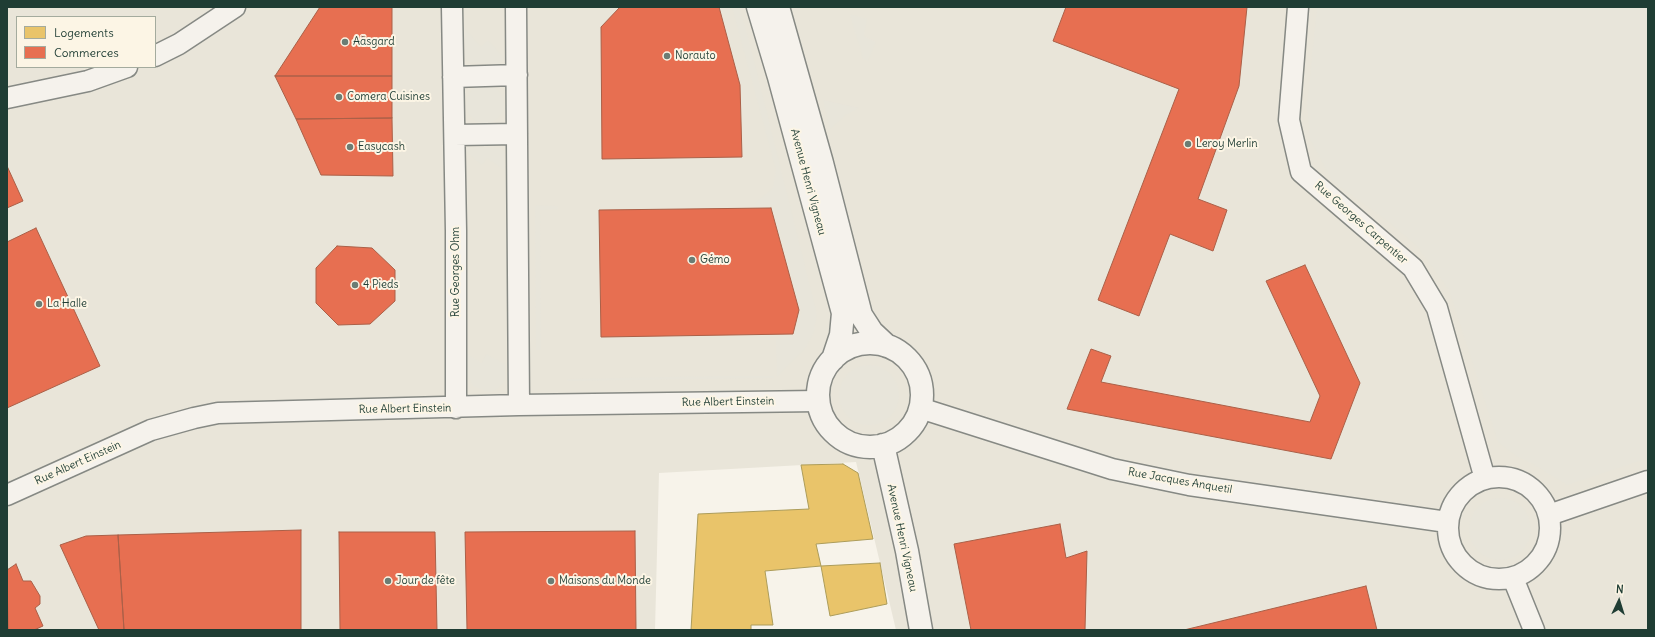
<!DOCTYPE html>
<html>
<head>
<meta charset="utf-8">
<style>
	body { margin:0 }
	#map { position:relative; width:1655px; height:637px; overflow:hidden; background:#f7f3ea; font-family:Delius,sans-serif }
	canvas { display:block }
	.frame { position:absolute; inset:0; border:8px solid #1f3d34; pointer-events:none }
	.legend { position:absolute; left:16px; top:16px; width:140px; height:52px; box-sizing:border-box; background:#fcf5e5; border:1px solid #a4ab9e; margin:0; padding:5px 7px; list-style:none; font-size:12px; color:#1f3d34 }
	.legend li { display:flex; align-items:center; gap:8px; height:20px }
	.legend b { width:20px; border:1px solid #a4ab9e }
	.north { position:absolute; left:1599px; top:581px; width:40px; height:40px; -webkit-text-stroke:3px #fcf5e5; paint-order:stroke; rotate:4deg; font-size:11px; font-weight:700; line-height:16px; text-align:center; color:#1f3d34 }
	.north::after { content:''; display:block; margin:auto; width:14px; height:18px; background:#1f3d34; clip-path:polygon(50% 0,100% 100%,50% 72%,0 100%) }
</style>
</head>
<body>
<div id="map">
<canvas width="1655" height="637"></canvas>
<div class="frame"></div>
<ul class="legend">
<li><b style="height:11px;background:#e9c46a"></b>Logements</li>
<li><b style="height:11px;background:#e76f51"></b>Commerces</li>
</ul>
<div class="north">N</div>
</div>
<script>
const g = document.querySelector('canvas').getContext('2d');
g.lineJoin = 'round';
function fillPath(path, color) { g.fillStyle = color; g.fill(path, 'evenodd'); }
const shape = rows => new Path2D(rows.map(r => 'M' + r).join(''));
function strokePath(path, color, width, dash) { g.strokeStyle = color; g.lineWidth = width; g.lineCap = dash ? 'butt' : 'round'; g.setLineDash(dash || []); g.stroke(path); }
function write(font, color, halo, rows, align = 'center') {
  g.font = font + ' Delius,sans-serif'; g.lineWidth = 4; g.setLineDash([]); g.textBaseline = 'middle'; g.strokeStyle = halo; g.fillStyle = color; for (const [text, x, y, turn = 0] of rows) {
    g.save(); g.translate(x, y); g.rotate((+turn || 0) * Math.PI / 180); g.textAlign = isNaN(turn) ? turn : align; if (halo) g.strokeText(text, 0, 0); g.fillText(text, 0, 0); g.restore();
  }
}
fillPath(shape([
	[7,7,1648,7,1648,630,896,630,856,462,659,473,655,630,7,630],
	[17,17,155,17,155,67,17,67]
]), '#e9e5d9');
fillPath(shape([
	[732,7,739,7,746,29,817,314,814,331,807,346,777,377,776,339,794,337,802,313,774,206,754,204,773,188,776,170],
	[1317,7,1648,7,1648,458,1567,485,1533,464,1518,457,1498,442,1449,290,1417,246,1389,222,1332,181,1310,139,1307,106],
	[850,14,867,19,864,36,876,42,868,61,863,59],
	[465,29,481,47,488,40,504,58,502,61,498,64,468,62,465,57],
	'466 104a19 19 0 1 1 38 0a19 19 0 1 1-38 0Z',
	[823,100,859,108,847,114,830,129],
	[467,147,502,148,504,151,504,170,487,158,482,165,465,151],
	[538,205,557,206,558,209,540,210,541,350,536,350,535,206],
	[467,354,482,363,486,354,505,364,505,378,503,383,497,389,488,392,473,386,467,375],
	'839 395a30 30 0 1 1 60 0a30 30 0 1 1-60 0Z',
	[715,376,774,376,774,378,567,381,568,379],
	'1469 529a31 31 0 1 1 62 0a31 31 0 1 1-62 0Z'
]), '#e8e5da');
const homes = shape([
	[843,464,858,473,873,539,816,544,821,566,765,571,773,625,751,625,751,630,691,630,698,514,809,509,801,465,843,464],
	[880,563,887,604,830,616,821,566,880,563]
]);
fillPath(homes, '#e9c46a');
strokePath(homes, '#ac9c5a', 1);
const shops = shape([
	[320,7,392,7,392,76,275,76,320,7],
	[620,7,719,7,740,85,742,157,602,159,601,27,620,7],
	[1066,7,1247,7,1239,86,1198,199,1227,210,1213,251,1170,234,1139,316,1098,300,1179,89,1053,41,1066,7],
	[275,76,392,76,392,118,296,119,275,76],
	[392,118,393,176,321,175,296,119,392,118],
	[7,166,23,201,7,208,7,166],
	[771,208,799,310,793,334,601,337,599,210,771,208],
	[36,228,100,366,7,408,7,242,36,228],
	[337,246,372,248,395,270,395,301,370,324,338,325,316,303,316,268,337,246],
	[1305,265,1360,383,1331,459,1067,409,1091,349,1111,356,1101,382,1310,422,1320,396,1266,281,1305,265],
	[1060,524,1066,558,1087,551,1085,630,971,630,954,544,1060,524],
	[301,530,301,630,124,630,118,535,301,530],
	[635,531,636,630,467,630,465,532,635,531],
	[339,532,435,532,437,630,340,630,339,532],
	[118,535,124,630,99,630,60,545,86,536,118,535],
	[16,564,23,581,31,581,40,596,40,604,35,608,43,626,34,630,8,630,7,570,16,564],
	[1366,586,1377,630,1184,630,1366,586]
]);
fillPath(shops, '#e76f51');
strokePath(shops, '#ab6048', 1);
const street = shape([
	[452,7,456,231,456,408],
	[516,7,519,405],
	[1298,7,1289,120,1301,172,1413,268,1437,308,1485,479],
	[155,56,179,44,235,7],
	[453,77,517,75],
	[7,98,88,81,127,67],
	[455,135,517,134],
	[920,408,1112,469,1189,485,1447,522],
	'1448 528a51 51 0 1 1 102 0a51 51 0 1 1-102 0Z',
	[7,495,151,430,194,418,218,413,519,405,818,401],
	[1549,515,1648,481],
	[1513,578,1534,630]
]);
const secondary = shape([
	[758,7,779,77,843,313,841,335,833,359],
	[778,7,822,163,861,315,872,332,887,346],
	'818 395a52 52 0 1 1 104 0a52 52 0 1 1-104 0Z',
	[883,445,907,551,921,630]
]);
strokePath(street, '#868984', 23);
strokePath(secondary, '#868984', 25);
strokePath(street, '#f5f2ec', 20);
strokePath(secondary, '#f5f2ec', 22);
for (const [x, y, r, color] of [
	[345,42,4,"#6b7d74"],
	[667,56,4,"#6b7d74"],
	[339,97,4,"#6b7d74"],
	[1188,144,4,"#6b7d74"],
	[350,147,4,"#6b7d74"],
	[692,260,4,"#6b7d74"],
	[355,285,4,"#6b7d74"],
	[39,304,4,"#6b7d74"],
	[388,581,4,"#6b7d74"],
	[551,581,4,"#6b7d74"]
]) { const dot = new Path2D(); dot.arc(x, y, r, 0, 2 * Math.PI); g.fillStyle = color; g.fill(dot); strokePath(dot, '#fcf5e5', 1.5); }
write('11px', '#1f3d34', '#fcf5e5', [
	["Aäsgard",353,42],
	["Norauto",675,56],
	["Comera Cuisines",347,97],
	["Leroy Merlin",1196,144],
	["Easycash",358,147],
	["Gémo",700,260],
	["4 Pieds",363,285],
	["La Halle",47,304],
	["Jour de fête",396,581],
	["Maisons du Monde",559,581]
], 'left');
write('11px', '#1f3d34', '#fcf5e5', [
	["Avenue Henri Vigneau",808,182,75],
	["Rue Georges Carpentier",1361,223,41],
	["Rue Georges Ohm",456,272,-90],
	["Rue Albert Einstein",728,402,-1],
	["Rue Albert Einstein",405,409,-1],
	["Rue Albert Einstein",78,463,-24],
	["Rue Jacques Anquetil",1180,481,10],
	["Avenue Henri Vigneau",902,538,78]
]);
</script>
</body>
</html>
